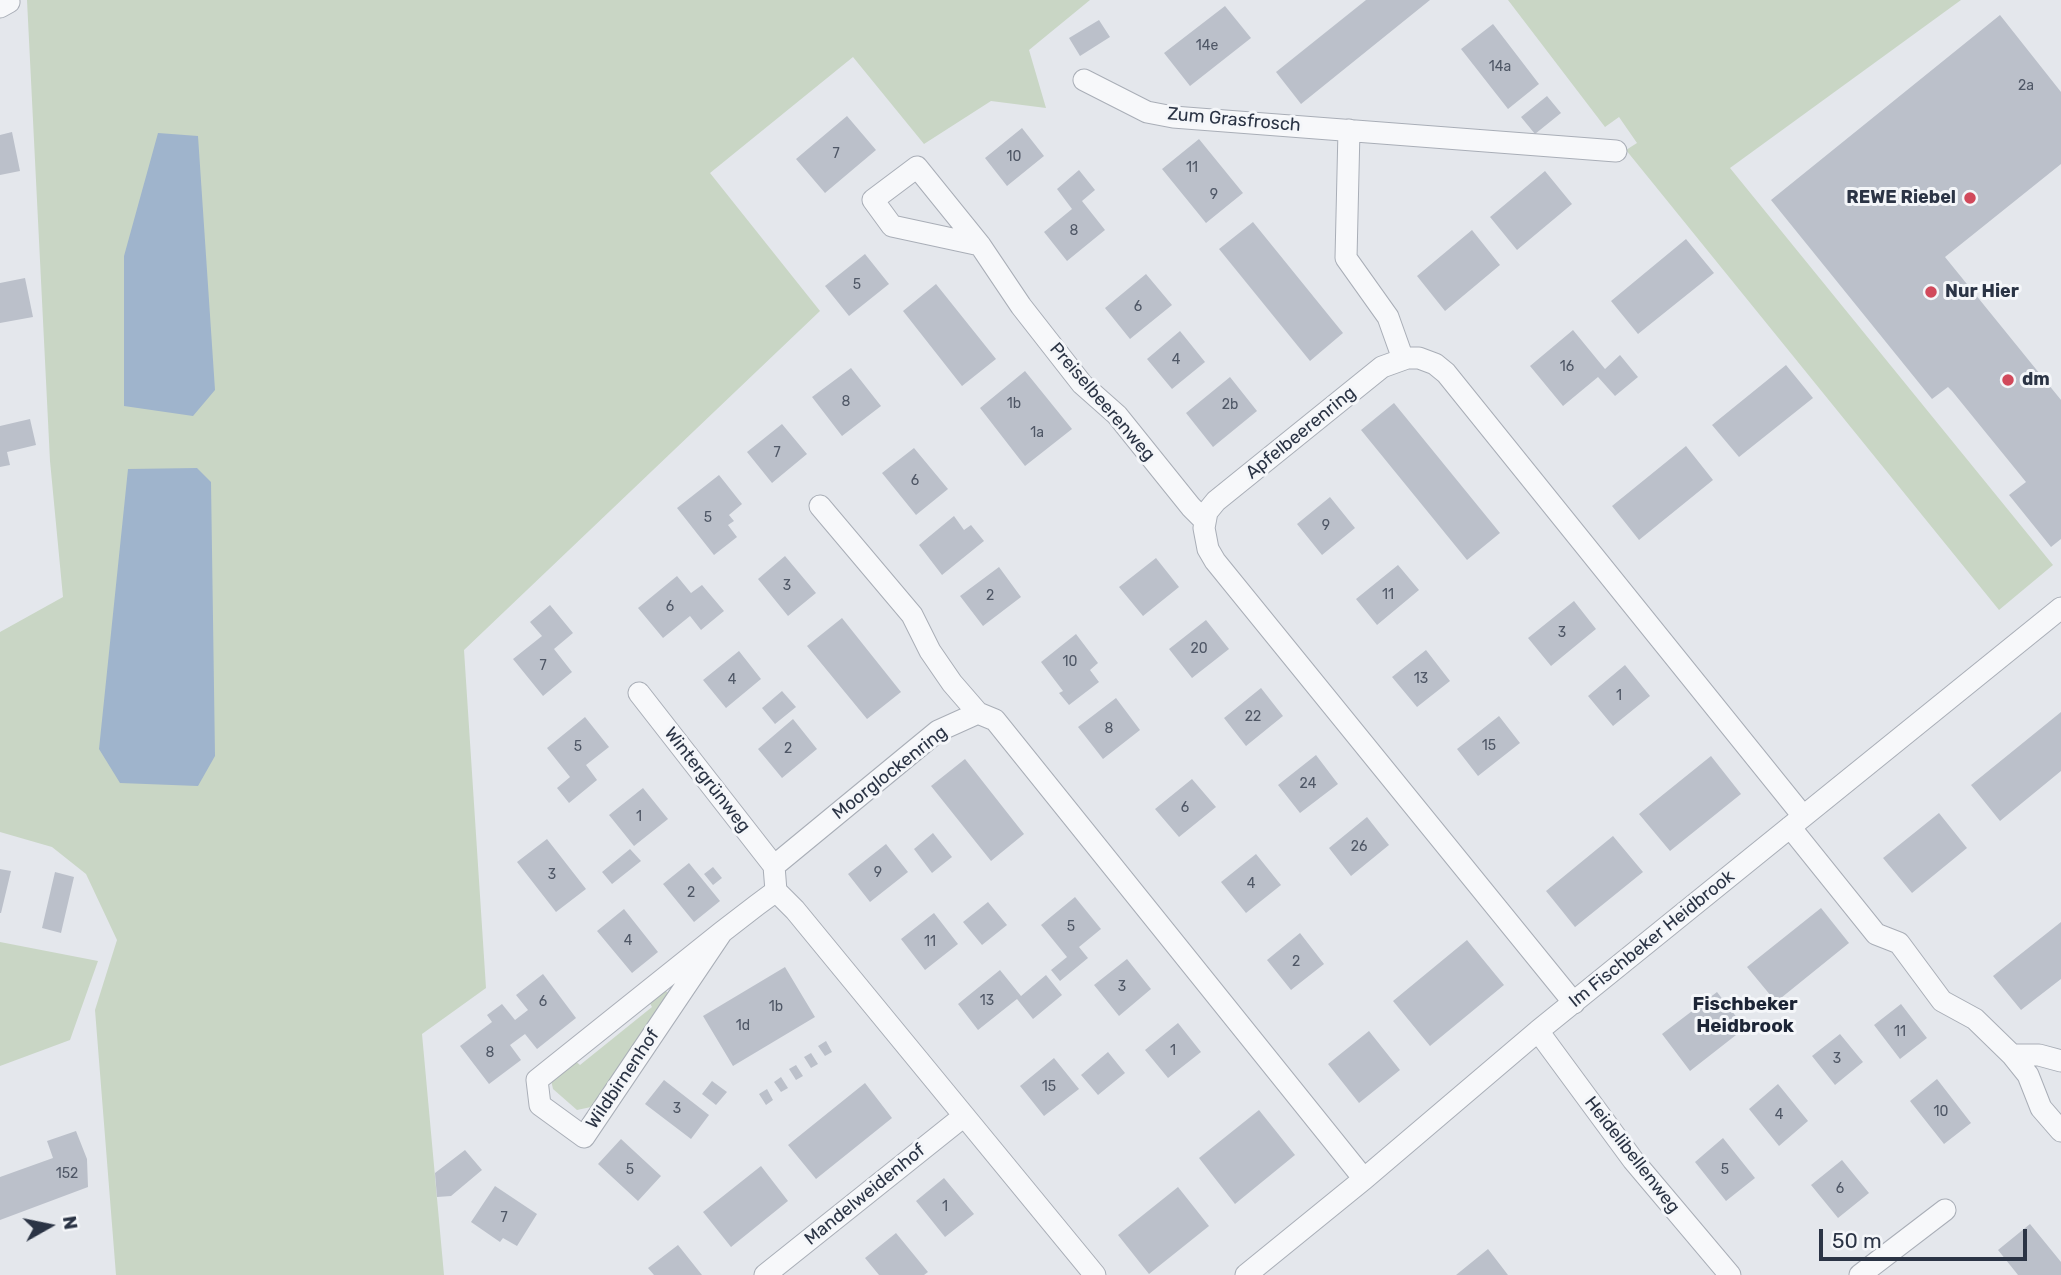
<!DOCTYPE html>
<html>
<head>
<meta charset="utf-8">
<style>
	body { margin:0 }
	#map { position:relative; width:2061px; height:1275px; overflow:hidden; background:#e4e7ec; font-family:Rubik,sans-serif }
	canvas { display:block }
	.north { position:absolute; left:14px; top:1191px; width:70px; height:70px; -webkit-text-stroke:5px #f4f6f9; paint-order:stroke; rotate:81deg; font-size:19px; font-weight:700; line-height:28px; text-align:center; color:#2b3445 }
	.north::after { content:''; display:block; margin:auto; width:24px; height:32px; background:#2b3445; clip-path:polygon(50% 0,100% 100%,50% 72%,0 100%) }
	.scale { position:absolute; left:1819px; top:1229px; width:208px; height:32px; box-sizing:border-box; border:4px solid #2b3445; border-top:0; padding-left:9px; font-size:21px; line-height:24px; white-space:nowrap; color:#2b3445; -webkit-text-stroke:5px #f4f6f9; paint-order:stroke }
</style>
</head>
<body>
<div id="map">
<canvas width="2061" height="1275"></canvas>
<div class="north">N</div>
<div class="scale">50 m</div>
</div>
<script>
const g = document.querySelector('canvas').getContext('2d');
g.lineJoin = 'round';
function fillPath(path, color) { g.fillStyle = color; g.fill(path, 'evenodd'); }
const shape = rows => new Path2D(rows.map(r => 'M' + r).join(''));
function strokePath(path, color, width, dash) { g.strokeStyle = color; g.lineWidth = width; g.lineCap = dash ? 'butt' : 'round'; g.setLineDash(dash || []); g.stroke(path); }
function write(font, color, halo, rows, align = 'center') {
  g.font = font + ' Rubik,sans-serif'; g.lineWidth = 6; g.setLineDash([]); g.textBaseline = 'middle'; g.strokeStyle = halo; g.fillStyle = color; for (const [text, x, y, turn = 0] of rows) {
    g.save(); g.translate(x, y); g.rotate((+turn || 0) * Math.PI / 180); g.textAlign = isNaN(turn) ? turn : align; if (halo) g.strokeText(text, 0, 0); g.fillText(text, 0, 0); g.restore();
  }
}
fillPath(shape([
	[27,0,1090,0,1029,50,1046,108,991,101,924,144,853,57,710,173,820,311,464,650,486,988,422,1034,444,1275,116,1275,95,1010,117,940,86,874,52,847,0,832,0,632,63,597,50,461],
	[1508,0,1961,0,1730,168,2053,565,1999,610,1626,150,1637,143,1619,117,1605,127],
	[0,942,98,961,70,1040,0,1066],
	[662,987,671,996,591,1107,577,1110,553,1089,551,1080,573,1059,580,1065,652,1007,647,998]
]), '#c9d6c5');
fillPath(shape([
	[158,133,198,136,215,390,193,416,124,406,124,256],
	[197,468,211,482,215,756,198,786,120,783,99,749,128,469]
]), '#9fb4cc');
fillPath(shape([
	[1366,0,1430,0,1301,104,1276,72],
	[1225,6,1251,38,1190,86,1164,53],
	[2000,15,2061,92,2061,164,1945,257,2061,400,2061,539,2051,547,2009,495,2026,482,1952,391,1948,387,1932,399,1771,200],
	[1099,20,1110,37,1080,56,1069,38],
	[1493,24,1539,84,1508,109,1461,49],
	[1547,96,1561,113,1535,134,1521,117],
	[847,116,876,150,825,193,796,159],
	[1022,128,1044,156,1007,186,985,158],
	[12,132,20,171,0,175,0,135],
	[1199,139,1243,193,1206,223,1162,169],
	[1079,170,1095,190,1082,201,1105,230,1067,261,1044,232,1072,209,1057,189],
	[1545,171,1572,204,1517,250,1490,217],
	[1253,222,1343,333,1310,361,1219,249],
	[1472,230,1500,265,1445,311,1417,276],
	[1686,239,1714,273,1638,334,1611,301],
	[865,254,889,284,849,316,825,286],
	[1146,274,1172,305,1130,339,1105,308],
	[25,278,33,317,0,323,0,283],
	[936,284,996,359,962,386,903,311],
	[1573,330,1605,369,1620,355,1638,377,1615,396,1598,377,1563,406,1530,366],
	[1180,331,1205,362,1172,389,1147,359],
	[1786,365,1813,398,1739,457,1712,425],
	[851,368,881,406,842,436,812,397],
	[1025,371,1072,429,1025,466,980,408],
	[1230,377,1257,411,1213,447,1186,413],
	[1394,403,1500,533,1467,560,1361,430],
	[30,419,36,445,7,452,10,465,0,467,0,426],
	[782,424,807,454,772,483,747,452],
	[1686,446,1713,480,1639,540,1612,506],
	[914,448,948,489,916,515,882,473],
	[719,475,742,504,729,515,734,521,728,525,737,537,714,555,677,508],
	[1330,497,1355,528,1322,555,1297,524],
	[954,516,964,530,971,525,984,541,942,575,919,545],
	[785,556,816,593,788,616,758,579],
	[1156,558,1179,587,1143,616,1119,587],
	[1398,565,1419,590,1377,625,1356,599],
	[999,567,1021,597,983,626,960,596],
	[677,576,691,593,702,585,724,611,701,630,690,616,663,638,638,608],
	[1574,601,1596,629,1551,666,1528,638],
	[550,605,573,633,554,649,572,672,543,696,513,659,542,636,530,622],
	[842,618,901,692,867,719,807,646],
	[1206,620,1229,649,1192,678,1169,649],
	[1076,634,1098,663,1090,670,1099,682,1069,705,1059,693,1063,691,1041,662],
	[1426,650,1450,681,1417,707,1392,677],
	[739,651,761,679,726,708,703,680],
	[1625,665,1650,696,1613,726,1588,696],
	[1261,688,1283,716,1246,746,1224,718],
	[782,691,796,707,775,724,762,708],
	[1116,698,1140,730,1103,759,1078,727],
	[2061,712,2061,771,2000,821,1971,785],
	[1499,716,1520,743,1478,776,1457,749],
	[585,717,609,747,586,765,597,780,569,803,557,788,570,777,547,748],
	[793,719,817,749,782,778,758,749],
	[1316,755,1338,784,1300,813,1278,785],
	[1711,756,1741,794,1670,851,1639,814],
	[965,759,1024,834,991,861,931,786],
	[1192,779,1216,807,1179,837,1155,809],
	[643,788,668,819,634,846,609,815],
	[1939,813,1967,848,1912,893,1883,858],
	[1367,817,1389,845,1351,876,1329,848],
	[933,833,952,857,932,873,914,849],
	[1613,836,1643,872,1575,927,1546,891],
	[547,839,586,889,556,912,517,862],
	[886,844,908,872,870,902,848,874],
	[630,849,641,861,612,884,602,872],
	[1256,854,1281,885,1246,913,1221,882],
	[689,863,720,901,694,922,663,884],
	[713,867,722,878,713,885,704,874],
	[0,869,11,871,1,913,0,913],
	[55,872,74,877,61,933,42,928],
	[1075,897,1101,929,1079,947,1088,958,1060,981,1051,970,1067,957,1041,925],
	[988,902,1007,925,982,945,963,922],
	[1821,908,1849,943,1776,1002,1747,967],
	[624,909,658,952,632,973,597,931],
	[934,913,958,944,925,970,901,939],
	[2061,922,2061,979,2021,1010,1993,976],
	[1300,933,1324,964,1291,990,1267,960],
	[1467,940,1504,985,1430,1046,1393,1001],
	[1127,959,1151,989,1119,1016,1094,985],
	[785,967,815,1017,733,1066,703,1016],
	[1000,970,1021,996,1046,975,1062,995,1033,1019,1017,999,978,1030,958,1004],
	[543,974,576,1018,537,1049,525,1034,510,1045,521,1060,489,1084,460,1046,492,1022,487,1015,502,1004,515,1020,528,1010,516,995],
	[1717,992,1745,1028,1690,1071,1662,1034],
	[1901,1004,1927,1038,1900,1059,1874,1025],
	[1178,1023,1201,1052,1168,1078,1145,1050],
	[1369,1031,1400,1070,1359,1103,1328,1064],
	[1840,1034,1863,1062,1835,1085,1812,1056],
	[826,1041,832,1052,825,1056,818,1046],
	[1108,1052,1125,1073,1098,1095,1081,1075],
	[811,1053,818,1064,811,1068,804,1057],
	[1054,1058,1079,1089,1044,1116,1020,1086],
	[796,1065,803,1076,796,1080,789,1069],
	[781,1077,788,1088,781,1092,774,1082],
	[1937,1079,1971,1123,1944,1144,1910,1101],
	[664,1080,709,1115,691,1139,645,1104],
	[712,1081,727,1092,716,1105,702,1094],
	[865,1083,892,1118,816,1179,788,1145],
	[1778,1084,1808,1121,1779,1146,1749,1109],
	[767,1089,773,1100,766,1105,759,1094],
	[1259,1110,1295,1155,1235,1204,1199,1158],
	[76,1131,87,1159,88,1187,0,1220,0,1177,53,1158,47,1141],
	[1723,1138,1755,1178,1726,1201,1695,1162],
	[621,1139,661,1176,638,1201,598,1164],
	[465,1150,482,1170,451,1196,437,1197,435,1173],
	[1842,1160,1869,1193,1838,1218,1811,1185],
	[761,1166,788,1201,731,1247,703,1212],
	[944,1178,974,1214,945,1237,916,1201],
	[495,1186,537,1214,517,1246,503,1238,500,1242,471,1222],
	[1178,1187,1209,1226,1149,1274,1118,1235],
	[2030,1224,2061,1262,2061,1275,2018,1275,1998,1250],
	[896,1233,928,1272,924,1275,879,1275,865,1258],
	[678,1245,702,1275,654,1275,648,1268],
	[1488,1249,1508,1275,1456,1275]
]), '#bbc0ca');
const minor = shape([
	[0,7,9,2],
	[1084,80,1147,112,1173,117,1616,151],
	[1349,130,1346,258,1388,317,1403,359],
	[980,245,892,226,873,200,917,167,980,245,1021,306,1082,384,1117,415,1191,507,1204,520],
	[820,506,912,615,930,651,952,683,978,713],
	[639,693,774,866],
	[1790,827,1876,934,1899,943,1942,1001,1975,1019,2012,1055,2028,1075,2041,1108,2061,1131],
	[722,932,584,1137,540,1105,537,1080,722,932,757,905,776,891],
	[1574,1003,1215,561,1208,549,1204,528,1207,512,1216,501,1382,367,1407,358,1419,358,1435,364,1446,373,1803,816],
	[1538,1031,1633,1160,1730,1275],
	[2012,1055,2039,1055,2061,1061],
	[765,1275,964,1116],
	[1095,1275,795,910,776,891,774,866,938,731,978,713,995,720,1364,1179],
	[1246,1275,1364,1179,1538,1031,2061,608],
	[1860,1275,1945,1210]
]);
strokePath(minor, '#a9aeb7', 23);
strokePath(minor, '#f7f8fa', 21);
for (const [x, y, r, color] of [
	[1970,198,7,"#d1495b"],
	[1931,292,7,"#d1495b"],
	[2008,380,7,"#d1495b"]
]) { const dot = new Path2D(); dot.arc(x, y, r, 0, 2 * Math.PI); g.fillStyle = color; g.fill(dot); strokePath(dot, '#f4f6f9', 2.5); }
write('14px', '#4f5766', null, [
	["14e",1207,46],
	["14a",1500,67],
	["2a",2026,86],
	["7",836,154],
	["10",1014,157],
	["11",1192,168],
	["9",1214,195],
	["8",1074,231],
	["5",857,285],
	["6",1138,307],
	["4",1176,360],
	["16",1567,367],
	["8",846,402],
	["1b",1014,404],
	["2b",1230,405],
	["1a",1037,433],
	["7",777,453],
	["6",915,481],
	["5",708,518],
	["9",1326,526],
	["3",787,586],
	["11",1388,595],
	["2",990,596],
	["6",670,607],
	["3",1562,633],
	["20",1199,649],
	["10",1070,662],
	["7",543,666],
	["13",1421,679],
	["4",732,680],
	["1",1619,696],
	["22",1253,717],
	["8",1109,729],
	["15",1489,746],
	["5",578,747],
	["2",788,749],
	["24",1308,784],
	["6",1185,808],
	["1",639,817],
	["26",1359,847],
	["9",878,873],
	["3",552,875],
	["4",1251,884],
	["2",691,893],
	["5",1071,927],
	["4",628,941],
	["11",930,942],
	["2",1296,962],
	["3",1122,987],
	["13",987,1001],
	["6",543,1002],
	["1b",776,1007],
	["1d",743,1026],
	["11",1900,1032],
	["1",1173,1051],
	["8",490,1053],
	["3",1837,1059],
	["15",1049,1087],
	["3",677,1109],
	["10",1941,1112],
	["4",1779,1115],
	["5",630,1170],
	["5",1725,1170],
	["152",67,1174],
	["6",1840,1189],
	["1",945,1207],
	["7",504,1218]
]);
write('18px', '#2b3445', '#f4f6f9', [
	["Zum Grasfrosch",1234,120,5],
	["Preiselbeerenweg",1102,402,49],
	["Apfelbeerenring",1301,433,-39],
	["Moorglockenring",890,773,-38],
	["Wintergrünweg",707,780,52],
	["Im Fischbeker Heidbrook",1652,939,-39],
	["Wildbirnenhof",623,1079,-56],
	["Heidelibellenweg",1632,1155,52],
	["Mandelweidenhof",865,1195,-39]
]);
write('bold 18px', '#2b3445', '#f4f6f9', [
	["REWE Riebel",1956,198,"right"],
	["Nur Hier",1945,292],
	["dm",2022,380]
], 'left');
write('bold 19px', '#1d2536', '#f4f6f9', [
	["Fischbeker",1745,1005],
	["Heidbrook",1745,1027]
]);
</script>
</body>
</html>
